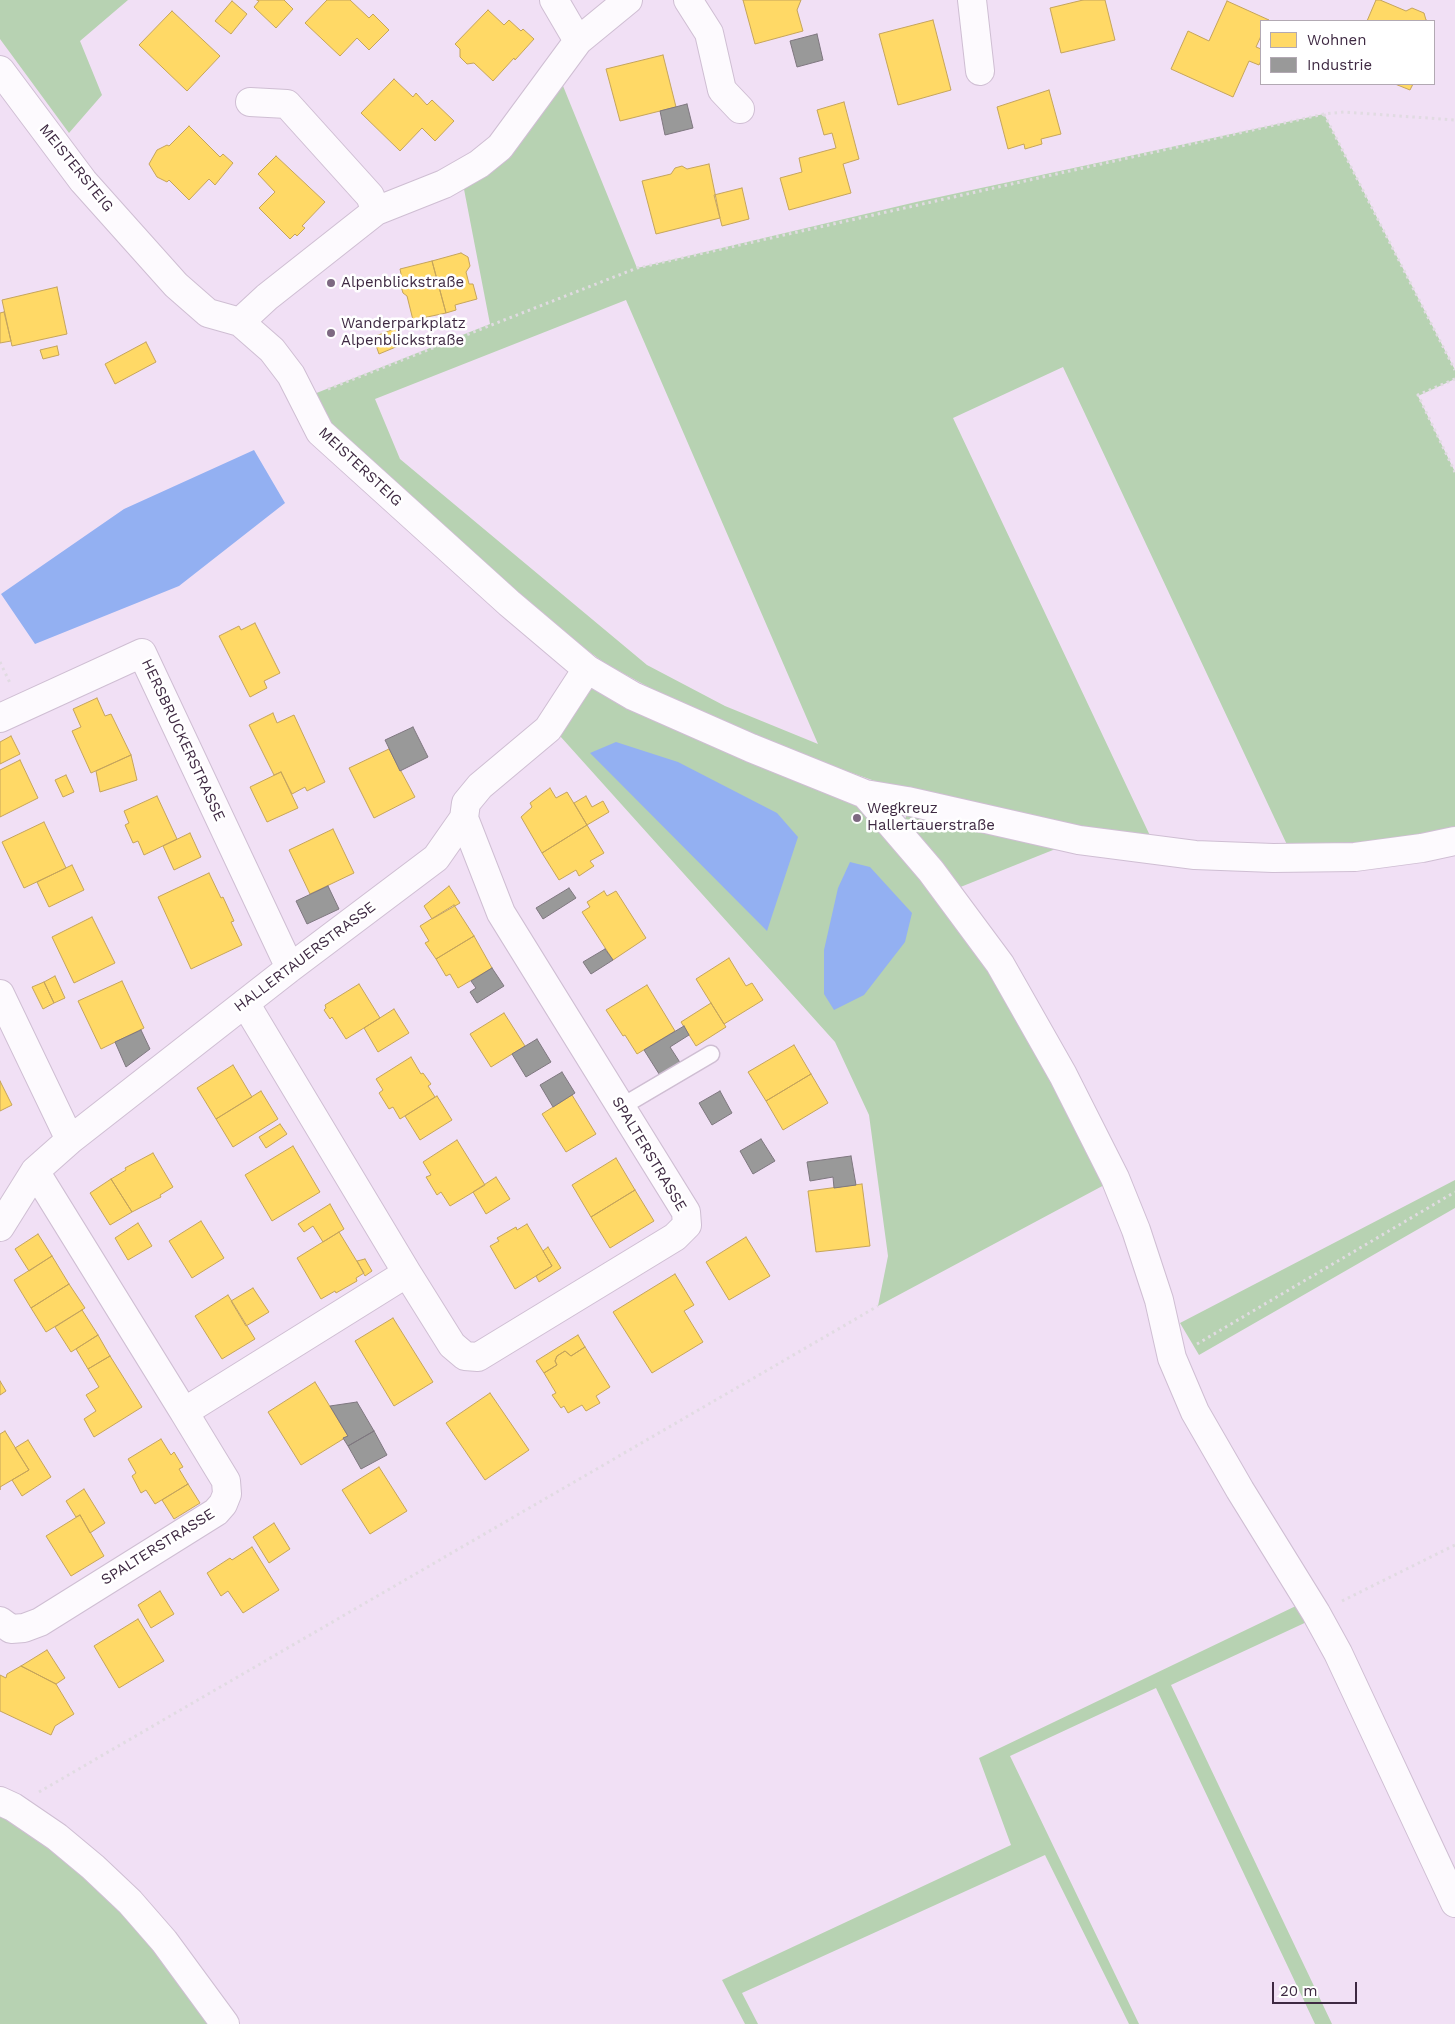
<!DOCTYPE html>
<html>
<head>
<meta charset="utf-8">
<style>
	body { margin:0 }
	#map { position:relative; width:1455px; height:2024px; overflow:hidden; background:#f1e0f5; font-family:"Work Sans",sans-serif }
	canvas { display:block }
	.legend { position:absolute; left:1260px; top:20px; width:175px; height:65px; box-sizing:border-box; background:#fff; border:1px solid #b2a9b3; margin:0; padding:6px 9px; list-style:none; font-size:15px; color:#3e2942 }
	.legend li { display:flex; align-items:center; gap:10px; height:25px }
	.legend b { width:25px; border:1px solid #b2a9b3 }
	.scale { position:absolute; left:1272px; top:1982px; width:85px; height:22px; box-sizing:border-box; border:2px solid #3e2942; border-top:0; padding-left:6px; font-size:15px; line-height:18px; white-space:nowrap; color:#3e2942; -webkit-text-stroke:4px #fff; paint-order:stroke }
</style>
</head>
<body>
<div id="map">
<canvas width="1455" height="2024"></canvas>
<ul class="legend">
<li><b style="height:14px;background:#ffd966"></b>Wohnen</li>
<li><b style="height:14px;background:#999"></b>Industrie</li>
</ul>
<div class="scale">20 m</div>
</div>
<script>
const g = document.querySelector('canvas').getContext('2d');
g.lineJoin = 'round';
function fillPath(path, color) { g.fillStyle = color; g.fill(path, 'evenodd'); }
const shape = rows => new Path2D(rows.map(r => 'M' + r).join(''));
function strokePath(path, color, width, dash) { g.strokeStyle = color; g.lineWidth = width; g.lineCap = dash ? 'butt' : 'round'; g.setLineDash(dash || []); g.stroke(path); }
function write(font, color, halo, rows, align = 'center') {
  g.font = font + ' "Work Sans",sans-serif'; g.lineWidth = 5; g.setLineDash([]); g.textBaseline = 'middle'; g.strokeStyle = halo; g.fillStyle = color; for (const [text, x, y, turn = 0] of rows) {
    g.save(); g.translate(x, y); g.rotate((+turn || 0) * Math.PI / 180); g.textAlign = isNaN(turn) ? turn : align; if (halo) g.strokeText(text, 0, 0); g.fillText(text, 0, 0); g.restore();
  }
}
fillPath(shape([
	[0,0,128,0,80,41,102,95,69,133,0,39],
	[561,81,637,268,916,202,1324,114,1455,370,1455,379,1418,396,1455,472,1455,834,1409,843,1289,849,1063,367,953,418,1153,842,892,787,726,729,606,664,554,626,330,422,314,394,490,324,463,184],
	[626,300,818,744,725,706,647,665,400,459,375,399],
	[594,685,865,808,973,941,1108,1183,878,1306,888,1256,869,1115,835,1042,560,736],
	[910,807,1063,846,958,888,903,824],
	[1455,1180,1455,1208,1199,1355,1180,1323],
	[1300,1604,1311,1620,1171,1685,1332,2024,1315,2024,1156,1688,1010,1756,1139,2024,1129,2024,1045,1855,742,1993,758,2024,745,2024,722,1980,1011,1845,979,1758],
	[0,1812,98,1881,216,2024,0,2024]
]), '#b7d2b2');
fillPath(shape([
	[254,450,285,503,179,586,35,644,1,594,124,509],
	[616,742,678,762,777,813,798,837,767,931,590,753],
	[850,862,870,867,912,913,905,942,864,995,834,1010,824,994,824,950,838,888]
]), '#93b0f2');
const homes = shape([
	[257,0,284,0,293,9,276,28,254,7,259,1,257,0],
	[327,0,350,0,369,18,373,14,389,30,369,50,357,38,340,56,305,23,327,0],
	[743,0,801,0,797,10,803,31,755,44,743,0],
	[1083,0,1105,0,1115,40,1061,53,1050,8,1083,0],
	[1376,0,1380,0,1406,11,1412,8,1424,13,1426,20,1429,21,1367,21,1376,0],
	[232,1,247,14,231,34,215,21,232,1],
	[1227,1,1269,20,1261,21,1261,36,1256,47,1261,49,1261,61,1259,65,1249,61,1233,97,1171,69,1188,31,1209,41,1227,1],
	[488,10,504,25,509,20,521,31,523,29,534,39,515,60,514,58,493,81,474,63,467,64,460,57,460,49,455,44,488,10],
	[172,11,220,56,187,91,139,45,172,11],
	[933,20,951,90,898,105,879,34,933,20],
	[663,55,676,107,620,121,606,69,663,55],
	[394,79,413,97,416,93,427,105,432,100,454,121,435,141,422,128,400,151,361,113,394,79],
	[1395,84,1413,84,1410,90,1395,84],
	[1049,90,1061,134,1041,139,1042,144,1025,149,1024,144,1008,149,997,107,1049,90],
	[844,102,859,159,843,164,851,193,789,210,780,178,802,172,799,158,836,148,832,133,824,135,817,110,844,102],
	[189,126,220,157,223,154,233,163,215,185,209,179,189,200,169,180,167,182,157,177,149,164,157,150,167,145,169,146,189,126],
	[276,156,325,202,302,226,305,228,297,236,295,234,290,239,259,208,275,192,258,174,276,156],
	[709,164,720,218,656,234,642,181,671,174,675,168,682,166,687,169,709,164],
	[742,188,749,219,722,226,714,195,742,188],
	[461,253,468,257,470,266,466,272,469,284,473,284,477,299,455,305,456,310,446,313,432,261,461,253],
	[432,261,446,313,413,320,407,296,403,293,400,283,402,279,400,269,432,261],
	[57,287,67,334,12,346,2,300,57,287],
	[4,312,11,341,0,343,0,313,4,312],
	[397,328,403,344,379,354,373,337,397,328],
	[146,342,156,362,115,384,105,364,146,342],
	[57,346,59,355,43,359,40,350,57,346],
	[255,623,280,673,264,681,267,688,250,697,219,636,239,626,241,630,255,623],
	[97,698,105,716,111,714,131,755,91,773,72,731,81,727,73,709,97,698],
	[273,713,277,723,294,715,325,782,307,791,305,787,292,794,281,772,274,775,249,725,273,713],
	[11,736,20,754,0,764,0,742,11,736],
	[389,749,415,797,374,818,349,768,389,749],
	[131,755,137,780,100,792,96,771,131,755],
	[20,760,38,798,0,817,0,770,20,760],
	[281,772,298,808,267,822,250,787,281,772],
	[66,775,74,792,63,797,55,780,66,775],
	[550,788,556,798,567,792,587,825,542,853,521,817,532,807,530,803,550,788],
	[157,796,177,839,144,855,138,841,133,843,125,825,129,823,124,811,157,796],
	[586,796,592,807,603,801,609,812,587,825,574,803,586,796],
	[44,822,66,868,24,888,2,842,44,822],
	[587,825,604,853,590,861,594,866,579,876,576,870,559,880,542,853,587,825],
	[333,829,354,873,310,894,289,850,333,829],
	[190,833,201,857,174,870,163,846,190,833],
	[72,865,84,890,49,907,37,882,72,865],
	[209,873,221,898,223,897,234,921,231,922,242,945,191,969,158,897,209,873],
	[449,886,460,903,432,919,424,906,449,886],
	[604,891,607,896,616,891,646,938,613,960,582,912,590,907,587,902,604,891],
	[454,905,474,936,436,959,425,943,429,941,420,926,454,905],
	[92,917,115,963,74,983,52,937,92,917],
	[474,936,492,968,458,988,450,974,446,976,436,959,474,936],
	[729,958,746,986,752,983,763,1000,724,1024,696,979,729,958],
	[55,976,65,998,54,1003,44,982,55,976],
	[122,981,144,1028,101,1049,78,1001,122,981],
	[44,982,54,1003,43,1009,32,987,44,982],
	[359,984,380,1018,346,1039,332,1017,330,1019,324,1010,326,1008,325,1005,359,984],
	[647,985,675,1031,637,1054,625,1035,623,1036,606,1010,647,985],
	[711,1003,726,1027,696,1046,681,1022,711,1003],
	[394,1009,409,1033,378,1052,364,1028,394,1009],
	[504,1013,525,1046,491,1067,470,1034,504,1013],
	[794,1045,811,1074,766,1101,748,1072,794,1045],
	[411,1057,421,1074,423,1073,431,1084,428,1086,435,1097,400,1119,393,1107,389,1109,379,1093,383,1090,376,1079,411,1057],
	[233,1065,252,1097,216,1119,197,1088,233,1065],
	[811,1074,828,1103,783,1130,766,1101,811,1074],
	[0,1081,12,1105,0,1111,0,1081],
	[261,1091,278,1119,233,1147,216,1119,261,1091],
	[572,1095,596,1134,566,1152,542,1114,572,1095],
	[437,1096,452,1120,420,1140,405,1116,437,1096],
	[280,1124,287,1134,266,1148,259,1137,280,1124],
	[457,1140,485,1185,450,1206,441,1192,437,1195,426,1177,431,1175,423,1162,457,1140],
	[293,1146,320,1192,272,1221,245,1175,293,1146],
	[153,1153,173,1187,160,1195,161,1197,132,1212,111,1179,126,1170,125,1168,153,1153],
	[616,1158,635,1190,591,1217,572,1185,616,1158],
	[496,1177,510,1199,486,1214,473,1192,496,1177],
	[111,1179,132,1212,110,1225,90,1193,111,1179],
	[862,1184,870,1246,816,1252,808,1191,862,1184],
	[635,1190,654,1221,610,1248,591,1217,635,1190],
	[330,1204,344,1229,323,1242,313,1226,304,1232,298,1224,330,1204],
	[201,1221,224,1258,192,1278,169,1241,201,1221],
	[138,1223,152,1246,128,1260,115,1238,138,1223],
	[527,1224,552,1266,515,1289,490,1246,499,1241,497,1238,516,1227,517,1230,527,1224],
	[339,1232,364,1273,356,1278,357,1281,336,1293,335,1291,321,1299,297,1258,339,1232],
	[38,1234,52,1256,29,1271,15,1249,38,1234],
	[746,1237,770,1276,729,1300,706,1262,746,1237],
	[548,1247,561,1268,539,1282,536,1276,552,1266,543,1251,548,1247],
	[52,1256,69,1284,31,1308,14,1280,52,1256],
	[365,1259,372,1271,365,1276,357,1261,365,1259],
	[675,1274,694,1305,684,1311,703,1342,652,1373,613,1312,675,1274],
	[69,1284,85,1308,46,1332,31,1308,69,1284],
	[253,1288,269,1312,246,1326,231,1301,253,1288],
	[228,1295,255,1339,222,1359,195,1316,228,1295],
	[82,1310,98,1335,71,1352,55,1327,82,1310],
	[393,1318,433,1382,394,1406,355,1341,393,1318],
	[98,1335,110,1356,88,1369,76,1349,98,1335],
	[578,1335,585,1347,571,1356,565,1351,557,1356,555,1361,557,1365,544,1373,536,1361,578,1335],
	[585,1347,610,1387,596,1396,600,1403,586,1411,582,1405,568,1413,564,1406,561,1408,552,1395,556,1393,544,1373,557,1365,555,1361,557,1356,565,1351,571,1356,585,1347],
	[110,1356,142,1407,94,1437,84,1419,96,1411,86,1395,99,1387,88,1369,110,1356],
	[0,1381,6,1391,0,1395,0,1381],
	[315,1382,348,1436,301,1465,268,1412,315,1382],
	[490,1393,529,1450,485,1480,446,1423,490,1393],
	[5,1431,29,1470,0,1487,0,1490,0,1434,5,1431],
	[161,1439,171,1455,174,1452,183,1467,179,1469,188,1484,155,1504,146,1490,141,1493,132,1476,136,1473,128,1459,161,1439],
	[28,1440,51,1477,22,1496,12,1480,29,1470,15,1448,28,1440],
	[379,1467,407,1511,370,1534,342,1490,379,1467],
	[188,1484,200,1503,174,1519,162,1500,188,1484],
	[84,1489,105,1523,90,1533,80,1515,76,1517,66,1501,84,1489],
	[80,1515,104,1556,71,1576,46,1536,80,1515],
	[274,1523,290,1549,269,1563,253,1537,274,1523],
	[252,1547,279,1590,243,1613,228,1591,221,1596,207,1573,230,1558,232,1560,252,1547],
	[160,1591,174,1614,151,1628,138,1605,160,1591],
	[138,1619,164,1661,119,1688,94,1646,138,1619],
	[47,1650,65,1678,56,1684,21,1666,47,1650],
	[21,1666,56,1684,74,1714,55,1726,51,1735,0,1711,0,1675,6,1678,7,1674,21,1666]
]);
fillPath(homes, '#ffd966');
strokePath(homes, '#c5a45b', 1);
const industry = shape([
	[817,34,823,60,797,67,790,41,817,34],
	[687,104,693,128,665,135,660,111,687,104],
	[413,727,428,757,400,771,385,740,413,727],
	[328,886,339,909,307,924,296,901,328,886],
	[569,888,576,898,543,919,536,908,569,888],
	[605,949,613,960,591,974,583,962,605,949],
	[492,968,504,986,477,1003,470,992,476,988,471,981,492,968],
	[684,1026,689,1035,670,1047,681,1064,661,1077,644,1050,684,1026],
	[141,1030,150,1049,126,1067,115,1042,141,1030],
	[537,1039,551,1062,526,1077,512,1054,537,1039],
	[562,1072,575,1093,553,1107,540,1085,562,1072],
	[720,1091,732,1113,712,1125,699,1103,720,1091],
	[761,1139,775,1161,753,1174,740,1151,761,1139],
	[851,1156,856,1185,834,1188,833,1177,810,1181,807,1162,851,1156],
	[357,1402,374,1431,348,1446,343,1438,348,1436,330,1406,357,1402],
	[374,1431,387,1455,361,1469,348,1446,374,1431]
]);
fillPath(industry, '#999');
strokePath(industry, '#7e777f', 1);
const service = shape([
	[621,1107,711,1054]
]);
const minor = shape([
	[554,0,578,41],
	[688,0,709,33,722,90,740,109],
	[972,0,980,71],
	[0,70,83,181,176,285,208,313,240,322,272,350,291,375,320,432,509,603,587,669,633,696,751,748,865,794,907,801,1079,840,1195,855,1273,858,1355,857,1422,848,1455,841],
	[250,102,287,104,370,196,376,211],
	[240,322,267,297,376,211,444,184,479,164,500,147,578,41,628,0],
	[0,718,142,653,290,968],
	[865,794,931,871,1000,964,1063,1075,1115,1178,1136,1230,1159,1300,1172,1358,1195,1412,1240,1490,1316,1613,1338,1653,1455,1903],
	[0,994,70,1140],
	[245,1003,407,1273],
	[35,1171,184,1412],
	[0,1227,35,1171,70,1140,290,968,436,858,464,818,466,803,480,786,548,729,587,669],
	[0,1621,11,1629,24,1628,40,1622,216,1512,223,1504,227,1494,226,1481,184,1412,407,1273,452,1345,465,1356,478,1357,675,1237,687,1225,686,1212,501,913,464,818],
	[0,1801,13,1807,57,1837,93,1867,130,1902,164,1941,225,2024]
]);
strokePath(service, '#cfbed3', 19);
strokePath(minor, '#cfbed3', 30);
strokePath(shape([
	[1324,114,1455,370],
	[1455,379,1418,395,1455,472],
	[328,389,637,268,1324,114,1344,112,1455,120],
	[0,662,10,683],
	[1197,1344,1455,1192],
	[1342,1601,1455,1545],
	[39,1792,878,1306]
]), '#e1dbe2', 3, [2.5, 4]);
strokePath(service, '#fdfafe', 16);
strokePath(minor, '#fdfafe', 28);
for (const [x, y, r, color] of [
	[331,283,5,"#7d6981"],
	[331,333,5,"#7d6981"],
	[857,818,5,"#7d6981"]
]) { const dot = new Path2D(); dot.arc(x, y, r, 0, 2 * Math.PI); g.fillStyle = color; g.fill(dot); strokePath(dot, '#fff', 2); }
write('15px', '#3e2942', '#fff', [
	["MEISTERSTEIG",76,168,51],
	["MEISTERSTEIG",360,467,43],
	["HERSBRUCKERSTRASSE",183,740,65],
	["HALLERTAUERSTRASSE",305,957,-37],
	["SPALTERSTRASSE",649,1154,59],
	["SPALTERSTRASSE",158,1547,-32]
]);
write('15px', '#3e2942', '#fff', [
	["Alpenblickstraße",341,283],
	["Wanderparkplatz",341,324],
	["Alpenblickstraße",341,341],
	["Wegkreuz",867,809],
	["Hallertauerstraße",867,826]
], 'left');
</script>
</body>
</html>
